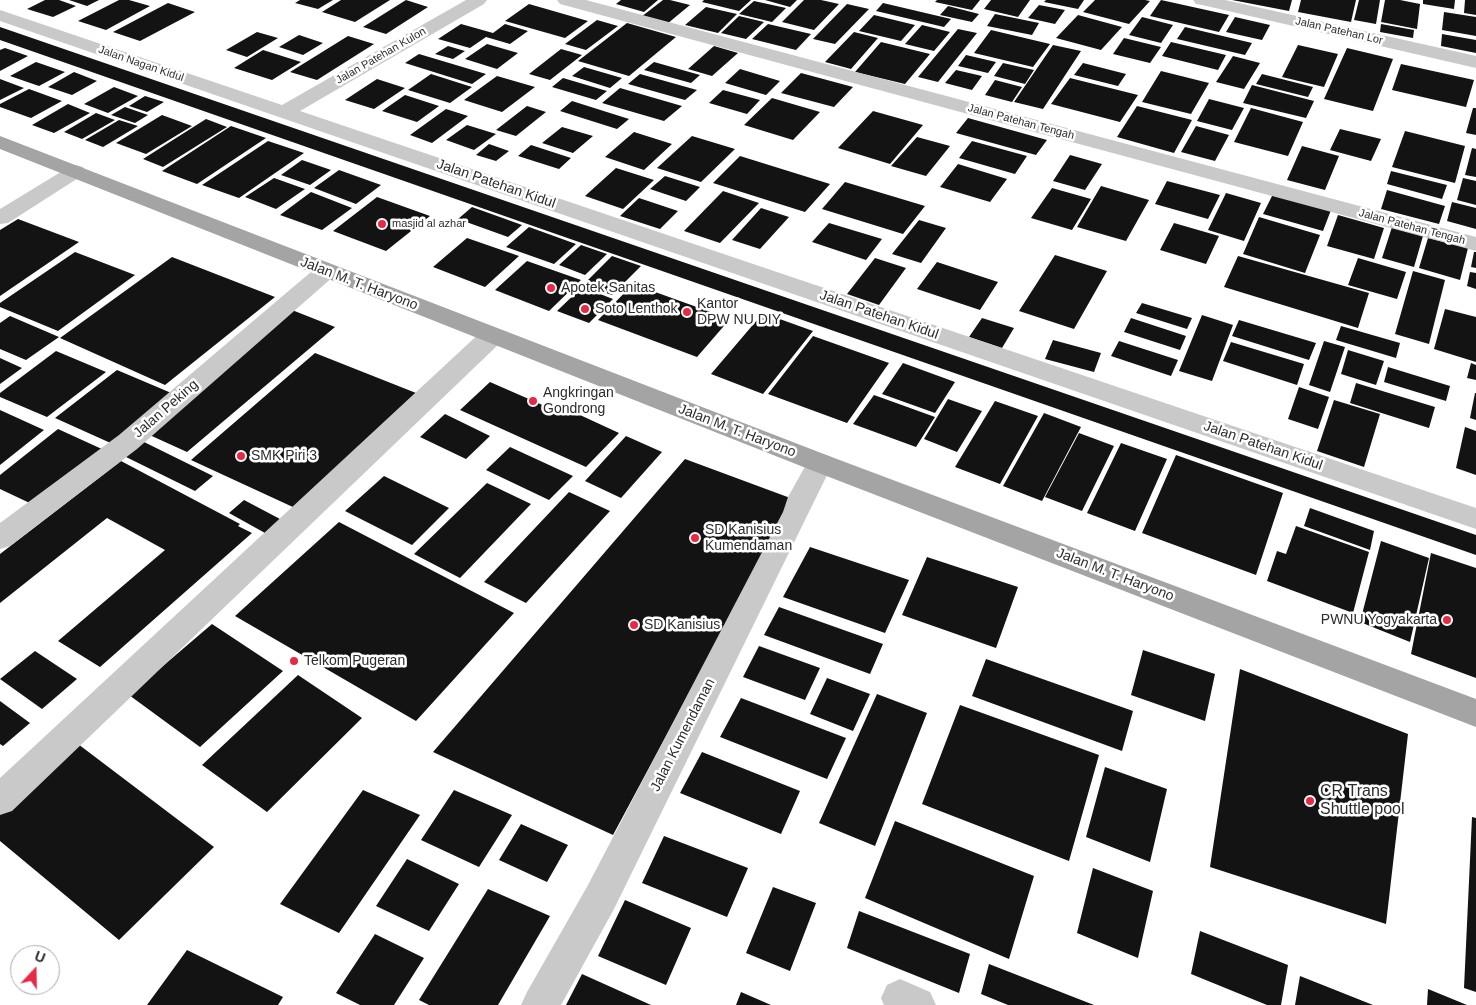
<!DOCTYPE html>
<html>
<head>
<meta charset="utf-8">
<style>
	body { margin:0 }
	#map { position:relative; width:1476px; height:1005px; overflow:hidden; background:#fff; font-family:Arial,sans-serif }
	canvas { display:block }
	.north { position:absolute; left:10px; top:945px; width:50px; height:50px; box-sizing:border-box; background:#fff; border:1px solid #ababab; border-radius:50%; rotate:21deg; font-size:14px; font-weight:700; line-height:20px; text-align:center; color:#2c2c2c }
	.north::after { content:''; display:block; margin:auto; width:18px; height:22px; background:#e72945; clip-path:polygon(50% 0,100% 100%,50% 72%,0 100%) }
</style>
</head>
<body>
<div id="map">
<canvas width="1476" height="1005"></canvas>
<div class="north">U</div>
</div>
<script>
const g = document.querySelector('canvas').getContext('2d');
g.lineJoin = 'round';
function fillPath(path, color) { g.fillStyle = color; g.fill(path, 'evenodd'); }
const shape = rows => new Path2D(rows.map(r => 'M' + r).join(''));
function strokePath(path, color, width, dash) { g.strokeStyle = color; g.lineWidth = width; g.lineCap = dash ? 'butt' : 'round'; g.setLineDash(dash || []); g.stroke(path); }
function write(font, color, halo, rows, align = 'center') {
  g.font = font + ' Arial,sans-serif'; g.lineWidth = 5; g.setLineDash([]); g.textBaseline = 'middle'; g.strokeStyle = halo; g.fillStyle = color; for (const [text, x, y, turn = 0] of rows) {
    g.save(); g.translate(x, y); g.rotate((+turn || 0) * Math.PI / 180); g.textAlign = isNaN(turn) ? turn : align; if (halo) g.strokeText(text, 0, 0); g.fillText(text, 0, 0); g.restore();
  }
}
fillPath(shape([
	[45,0,59,0,76,6,53,17,27,9],
	[69,0,99,0,87,6],
	[119,0,129,0,150,6,106,30,78,21],
	[300,0,333,0,318,9,295,3],
	[341,0,390,0,355,22,322,12],
	[406,0,428,7,386,34,363,27],
	[621,0,658,0,644,12,616,4],
	[663,0,670,0,690,5,667,24,641,17],
	[704,0,751,0,739,11,702,2],
	[765,0,797,0,790,7],
	[804,0,821,0,839,4,814,30,782,22],
	[937,0,980,0,972,10,935,2],
	[991,0,1030,0,1018,17,984,9],
	[1046,0,1084,0,1078,9,1044,2],
	[1095,0,1145,0,1150,1,1129,24,1083,12],
	[1161,0,1229,15,1219,32,1150,16],
	[1232,0,1292,0,1289,11],
	[1301,0,1356,0,1351,22,1298,12],
	[1359,0,1380,0,1376,24,1354,20],
	[1385,0,1400,0,1420,4,1417,29,1381,22],
	[1423,0,1455,0,1454,9,1423,4],
	[1465,0,1476,0,1476,15,1464,13],
	[754,1,786,8,772,22,739,14],
	[168,3,195,12,140,41,113,32],
	[883,3,951,19,944,27,876,11],
	[529,4,588,21,565,38,505,21],
	[847,4,869,9,835,44,813,39],
	[1039,5,1065,10,1055,24,1028,18],
	[948,6,979,14,972,22,940,15],
	[706,7,737,14,718,33,685,25],
	[1444,12,1476,17,1476,36,1442,30],
	[995,14,1039,23,1032,35,987,26],
	[874,15,915,25,901,41,859,31],
	[1078,15,1122,27,1101,50,1056,38],
	[739,16,764,22,746,39,721,33],
	[1142,17,1173,25,1161,43,1129,35],
	[1235,17,1270,25,1262,40,1226,32],
	[597,20,618,26,586,50,565,44],
	[627,23,676,37,629,76,578,61],
	[461,24,493,33,505,24,528,31,510,44,486,37,470,48,438,39],
	[768,24,811,34,796,50,752,39],
	[1381,24,1414,30,1413,38,1380,32],
	[922,25,950,32,934,51,905,44],
	[0,27,1476,535,1476,555,0,40],
	[1185,27,1252,43,1245,55,1177,39],
	[958,29,977,33,938,82,918,77],
	[991,30,1050,44,1033,67,974,53],
	[257,32,278,38,247,57,226,50],
	[854,32,878,38,851,69,825,62],
	[1442,34,1476,40,1476,53,1441,46],
	[299,35,323,43,303,55,279,47],
	[348,36,374,44,317,80,290,72],
	[1124,38,1161,47,1150,63,1113,54],
	[881,42,930,54,905,84,855,72],
	[1171,42,1226,55,1218,70,1162,56],
	[487,44,518,53,497,69,465,59],
	[1053,45,1081,51,1043,109,1014,102],
	[1298,45,1338,54,1324,87,1282,77],
	[448,46,465,51,453,59,435,54],
	[714,46,738,53,712,76,688,69],
	[5,48,28,56,0,71,0,50],
	[1347,48,1393,59,1373,111,1324,99],
	[561,49,582,55,550,80,529,74],
	[263,50,301,62,272,80,234,68],
	[419,54,486,74,472,84,405,63],
	[966,55,996,62,988,73,958,66],
	[1233,56,1260,63,1244,89,1216,82],
	[36,62,65,72,39,86,10,76],
	[654,62,700,75,691,83,644,70],
	[1003,63,1034,70,1025,84,994,76],
	[1083,63,1126,74,1118,86,1074,75],
	[1401,64,1474,80,1466,107,1392,90],
	[584,67,622,78,610,88,572,76],
	[740,69,780,81,766,95,725,83],
	[956,70,982,76,972,90,945,83],
	[1161,71,1209,83,1191,114,1142,102],
	[74,72,97,81,72,95,48,87],
	[801,73,853,87,834,107,781,93],
	[431,74,472,87,450,103,408,90],
	[640,74,697,90,685,100,628,84],
	[1262,74,1313,87,1308,97,1256,84],
	[497,76,535,87,502,112,464,100],
	[563,78,607,91,596,100,552,87],
	[1070,78,1138,95,1120,122,1051,104],
	[0,79,24,88,0,100],
	[377,79,405,88,374,109,345,100],
	[995,80,1022,87,1012,102,985,95],
	[1252,85,1314,101,1306,118,1243,103],
	[114,87,138,96,108,113,84,104],
	[620,88,682,106,664,121,602,103],
	[29,89,62,101,31,118,0,107,0,104],
	[723,90,760,100,747,114,709,103],
	[405,95,439,106,417,122,382,111],
	[145,96,164,102,147,112,129,106],
	[772,98,820,112,793,140,744,125],
	[1209,99,1244,108,1232,130,1197,121],
	[572,101,629,119,617,129,560,111],
	[68,104,90,113,54,133,32,125],
	[527,106,546,112,516,136,496,130],
	[1137,106,1192,120,1174,153,1117,137],
	[125,107,148,115,135,123,111,115],
	[1251,108,1303,122,1288,156,1234,142],
	[1473,108,1476,108,1476,135,1466,133],
	[446,109,468,116,432,143,410,135],
	[873,111,923,125,890,164,838,148],
	[96,113,115,120,82,139,64,132],
	[162,115,192,126,146,154,116,143],
	[968,118,1047,140,1036,155,956,133],
	[206,119,227,127,163,167,143,159],
	[119,120,138,126,103,147,85,140],
	[467,125,496,134,474,150,446,140],
	[231,126,266,138,197,184,162,171],
	[1196,126,1229,135,1215,161,1181,152],
	[562,127,593,136,573,153,542,143],
	[1340,129,1381,139,1371,161,1330,150],
	[1405,131,1465,146,1455,183,1392,167],
	[634,132,672,144,644,170,605,157],
	[692,136,735,149,701,182,657,168],
	[917,137,950,146,926,176,891,166],
	[268,141,304,153,239,198,202,185],
	[972,141,1027,156,1015,174,959,158],
	[489,144,509,151,496,161,476,155],
	[531,145,571,158,559,169,518,156],
	[1302,146,1339,156,1325,190,1287,180],
	[1472,148,1476,149,1476,177,1465,175],
	[1070,155,1102,164,1085,190,1053,181],
	[740,156,830,184,805,212,713,183],
	[302,160,331,170,310,185,281,175],
	[958,164,1007,179,990,202,940,187],
	[616,168,654,180,623,209,585,196],
	[339,170,381,185,356,204,314,188],
	[1391,171,1447,185,1442,199,1387,184],
	[665,176,700,187,686,201,650,189],
	[274,178,305,189,276,209,245,197],
	[1463,178,1476,181,1476,205,1457,200],
	[1167,181,1220,195,1208,219,1155,204],
	[845,182,925,206,903,234,822,209],
	[1101,186,1149,200,1126,241,1077,227],
	[1052,188,1091,199,1072,230,1031,218],
	[1387,190,1445,206,1439,224,1381,209],
	[723,191,759,203,720,243,684,231],
	[311,192,352,208,322,230,280,215],
	[1226,193,1261,203,1244,241,1208,230],
	[1273,194,1331,210,1323,231,1263,214],
	[377,197,430,216,386,251,333,231],
	[639,198,678,211,660,229,620,216],
	[1452,202,1476,208,1476,229,1447,221],
	[472,207,522,225,508,237,458,219],
	[761,208,789,217,760,249,732,240],
	[1338,215,1384,228,1374,259,1327,246],
	[1259,217,1320,235,1305,273,1243,254],
	[18,219,79,242,0,296,0,230],
	[919,220,946,228,921,263,892,254],
	[829,223,882,239,866,260,812,242],
	[1174,223,1219,236,1206,264,1160,250],
	[529,227,576,244,554,264,506,247],
	[1392,227,1423,236,1414,267,1382,258],
	[467,238,519,256,485,287,433,267],
	[1428,238,1468,248,1460,280,1419,268],
	[581,245,607,254,585,275,559,265],
	[75,252,135,275,58,331,0,307,0,303],
	[1474,252,1476,252,1476,268,1471,267],
	[1055,255,1107,271,1074,329,1019,311],
	[612,256,641,266,612,295,583,285],
	[1238,256,1369,293,1358,328,1224,287],
	[172,257,275,297,165,385,60,338],
	[875,258,906,268,879,305,847,294],
	[1358,258,1406,272,1397,299,1348,285],
	[527,261,581,280,549,311,495,290],
	[937,262,998,282,980,310,917,289],
	[1413,271,1445,280,1429,344,1395,334],
	[1470,272,1476,273,1476,289,1467,286],
	[633,284,730,319,697,357,598,320],
	[582,287,613,299,589,323,557,311],
	[1142,303,1192,318,1187,329,1136,313],
	[1445,309,1476,317,1476,362,1434,349],
	[292,310,335,327,187,452,143,432],
	[763,313,813,331,763,394,711,374],
	[1202,315,1233,325,1212,381,1179,371],
	[10,316,59,337,26,360,0,349,0,323],
	[982,318,1014,328,1002,348,969,337],
	[1131,318,1186,336,1180,350,1124,332],
	[1239,320,1316,343,1309,360,1232,336],
	[1341,326,1400,343,1396,358,1336,340],
	[813,336,889,363,847,423,768,394],
	[1053,340,1101,353,1094,372,1045,359],
	[1119,341,1178,360,1171,376,1111,356],
	[1324,341,1345,347,1330,392,1309,385],
	[1231,342,1304,364,1297,385,1223,361],
	[1348,350,1384,361,1376,385,1341,374],
	[56,351,106,372,47,417,0,397,0,393],
	[315,353,416,393,295,508,191,460],
	[0,358,22,368,0,384],
	[903,363,955,382,935,413,882,394],
	[1471,363,1476,365,1476,380,1467,378],
	[1388,367,1450,386,1446,401,1384,382],
	[117,370,176,395,115,445,55,418],
	[490,382,563,414,567,409,619,433,586,467,460,410],
	[1356,383,1435,407,1429,428,1350,403],
	[1299,387,1329,397,1318,429,1288,419],
	[1475,393,1476,393,1476,420,1470,418],
	[874,395,935,417,916,447,853,424],
	[948,399,982,411,957,452,924,439],
	[1334,400,1380,414,1364,467,1317,451],
	[995,401,1038,416,1000,484,955,467],
	[0,410,44,430,0,465],
	[1044,413,1081,427,1042,501,1003,486],
	[445,414,490,436,466,459,420,437],
	[1465,427,1476,431,1476,475,1456,468],
	[58,429,104,450,36,506,0,489,0,475],
	[1079,433,1114,446,1082,511,1045,497],
	[626,436,662,452,621,498,585,481],
	[142,441,213,476,195,491,124,456],
	[1121,443,1167,459,1135,531,1087,513],
	[510,447,573,476,549,500,486,470],
	[1176,455,1283,493,1256,575,1142,533],
	[685,459,793,499,613,835,433,752],
	[121,461,240,524,238,526,252,533,100,667,58,641,165,550,107,518,0,603,0,554],
	[384,476,449,508,412,545,345,511],
	[487,483,531,504,460,578,414,554],
	[569,492,610,511,526,603,484,582],
	[244,500,280,519,265,533,229,513],
	[1310,508,1374,531,1370,550,1304,526],
	[339,522,514,613,416,721,235,616],
	[1296,526,1369,552,1353,613,1267,581,1277,551,1286,554],
	[1381,541,1429,558,1410,642,1360,622],
	[810,547,909,580,885,633,783,597],
	[1431,553,1476,568,1476,678,1411,654],
	[927,557,1018,587,996,648,902,615],
	[779,607,883,644,870,674,764,635],
	[212,624,283,671,200,747,129,695],
	[759,646,820,668,805,700,743,677],
	[1143,650,1215,674,1205,721,1131,695],
	[35,651,77,679,42,709,0,679],
	[986,659,1133,711,1122,751,972,696],
	[1240,669,1408,734,1386,924,1210,867],
	[298,675,362,718,267,812,202,765],
	[827,678,870,694,853,731,810,714],
	[877,694,927,713,875,846,819,823],
	[741,698,846,738,827,779,720,737],
	[0,701,30,723,3,746,0,744],
	[960,705,1099,755,1069,861,922,804],
	[78,744,214,847,119,940,0,841,0,811],
	[702,752,800,791,781,834,680,793],
	[1105,767,1167,789,1150,862,1086,837],
	[363,790,420,815,339,933,280,904],
	[454,790,512,815,479,867,421,840],
	[1472,817,1476,818,1476,992,1464,988],
	[895,821,1034,876,1009,959,865,898],
	[521,824,568,845,547,882,499,860],
	[664,836,748,868,727,917,642,883],
	[407,859,459,884,429,931,376,906],
	[1093,868,1153,891,1138,958,1077,933],
	[773,887,816,903,790,971,746,953],
	[488,889,550,916,498,1005,429,1005,419,1000],
	[625,900,691,928,666,985,598,956],
	[859,911,970,954,959,993,847,948],
	[1200,931,1288,965,1281,1005,1267,1005,1191,974],
	[375,934,424,958,394,1005,360,1005,336,993],
	[187,950,283,997,278,1005,147,1005],
	[989,964,1094,1005,1008,1005,981,994],
	[582,974,651,1005,566,1005],
	[1300,976,1373,1005,1295,1005],
	[1428,989,1467,1005,1427,1005],
	[741,992,771,1005,736,1005]
]), '#131313');
fillPath(shape([
	[466,0,487,0,484,4,300,111,1476,508,1476,529,0,21,0,10,282,105,466,0],
	[557,0,586,0,1476,237,1476,251,560,4,557,0],
	[1193,0,1225,0,1476,56,1476,68,1202,5,1196,4,1193,0],
	[76,165,83,167,86,171,83,175,8,223,0,224,0,209,69,167,76,165],
	[326,264,334,266,337,271,334,276,137,449,10,546,0,549,0,523,119,435,318,266,326,264],
	[492,328,501,330,504,336,501,342,12,811,0,815,0,778,483,330,492,328],
	[820,453,829,456,833,463,614,909,561,1005,521,1005,527,992,588,885,783,512,788,497,807,463,811,456,820,453],
	[900,979,930,992,936,1005,884,1005,881,998,887,985,900,979]
]), '#c9c9c9');
fillPath(shape([
	[0,136,829,456,1476,699,1476,727,811,470,0,149,0,136]
]), '#a4a4a4');
for (const [x, y, r, color] of [
	[382,224,5,"#e72945"],
	[551,288,5,"#e72945"],
	[585,309,5,"#e72945"],
	[687,312,5,"#e72945"],
	[533,401,5,"#e72945"],
	[241,456,5,"#e72945"],
	[695,538,5,"#e72945"],
	[1447,620,5,"#e72945"],
	[634,625,5,"#e72945"],
	[294,661,5,"#e72945"],
	[1310,801,5,"#e72945"]
]) { const dot = new Path2D(); dot.arc(x, y, r, 0, 2 * Math.PI); g.fillStyle = color; g.fill(dot); strokePath(dot, '#fff', 2); }
write('11px', '#2c2c2c', '#fff', [
	["Jalan Patehan Lor",1339,31,13],
	["Jalan Patehan Kulon",381,56,-30],
	["Jalan Nagan Kidul",141,64,19],
	["Jalan Patehan Tengah",1021,122,15],
	["Jalan Patehan Tengah",1412,227,15]
]);
write('11px', '#2c2c2c', '#fff', [
	["masjid al azhar",392,224]
], 'left');
write('14px', '#2c2c2c', '#fff', [
	["Jalan Patehan Kidul",496,184,19],
	["Jalan M. T. Haryono",359,284,21],
	["Jalan Patehan Kidul",879,315,19],
	["Jalan Peking",166,409,-41],
	["Jalan M. T. Haryono",737,431,21],
	["Jalan Patehan Kidul",1263,446,19],
	["Jalan M. T. Haryono",1115,575,21],
	["Jalan Kumendaman",683,735,-63]
]);
write('14px', '#2c2c2c', '#fff', [
	["Apotek Sanitas",561,288],
	["Kantor",697,304],
	["DPW NU DIY",697,320],
	["Soto Lenthok",595,309],
	["Angkringan",543,393],
	["Gondrong",543,409],
	["SMK Piri 3",251,456],
	["SD Kanisius",705,530],
	["Kumendaman",705,546],
	["PWNU Yogyakarta",1437,620,"right"],
	["SD Kanisius",644,625],
	["Telkom Pugeran",304,661]
], 'left');
write('16px', '#2c2c2c', '#fff', [
	["CR Trans",1320,792],
	["Shuttle pool",1320,810]
], 'left');
</script>
</body>
</html>
